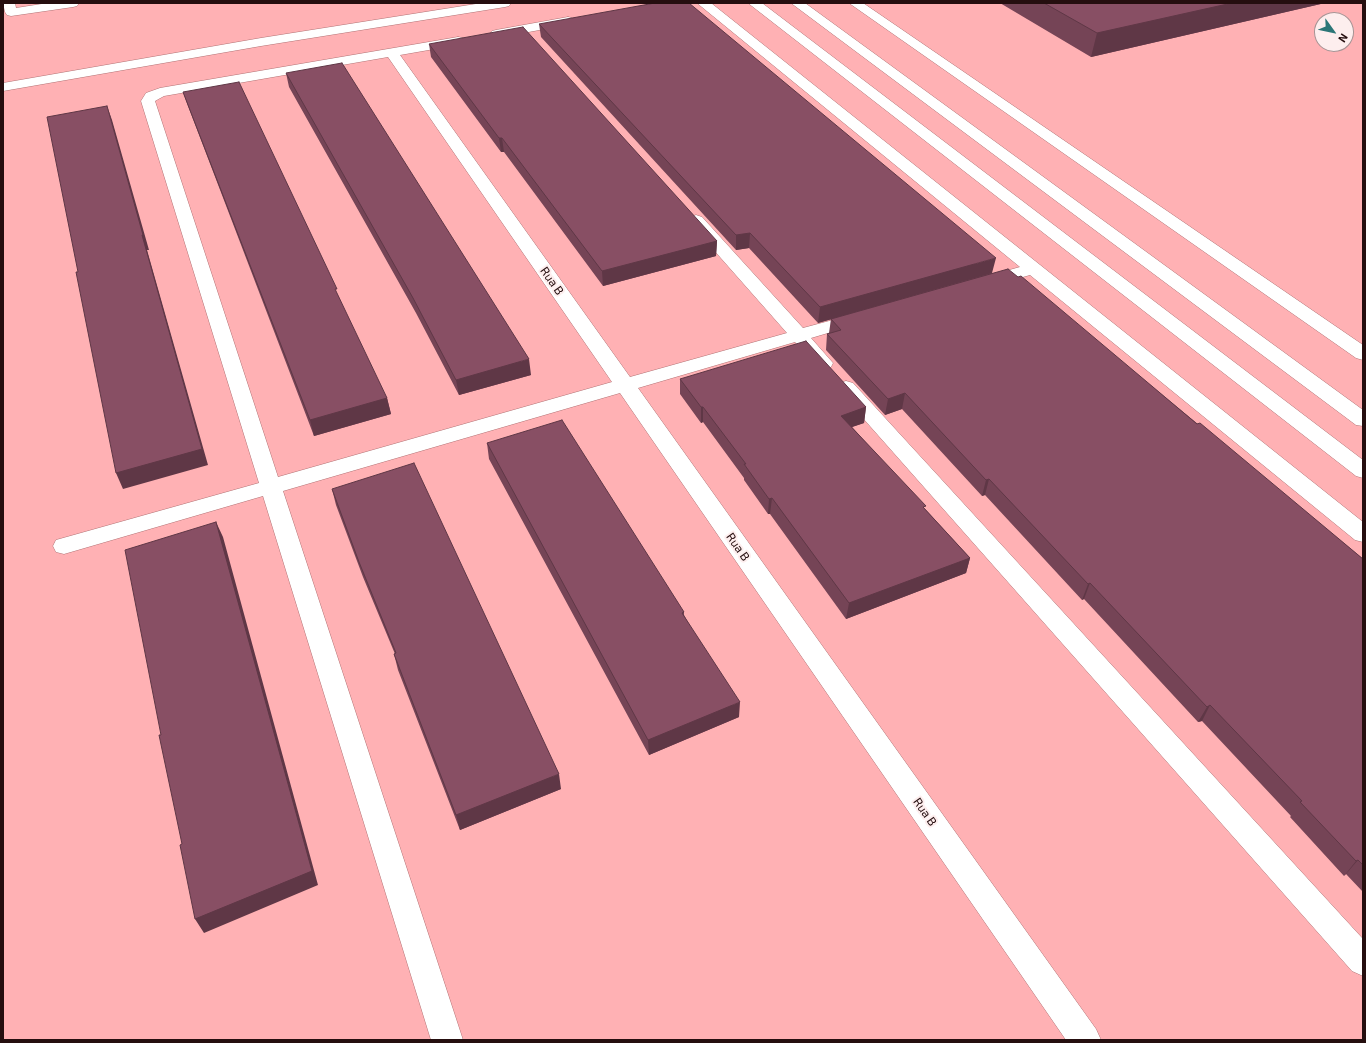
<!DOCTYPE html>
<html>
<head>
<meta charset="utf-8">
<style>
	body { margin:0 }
	#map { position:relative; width:1366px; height:1043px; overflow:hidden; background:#f9c1c2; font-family:"Exo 2",sans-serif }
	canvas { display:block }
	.frame { position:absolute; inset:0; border:4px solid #250e0f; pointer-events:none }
	.north { position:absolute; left:1314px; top:12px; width:40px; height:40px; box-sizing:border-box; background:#fdeeee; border:1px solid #a79495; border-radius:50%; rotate:123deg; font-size:11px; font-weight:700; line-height:16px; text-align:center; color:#250e0f }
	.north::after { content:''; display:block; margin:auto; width:14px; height:18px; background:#2c7677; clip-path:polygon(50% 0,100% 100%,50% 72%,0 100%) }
</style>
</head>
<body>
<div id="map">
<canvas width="1366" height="1043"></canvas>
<div class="frame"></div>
<div class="north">N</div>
</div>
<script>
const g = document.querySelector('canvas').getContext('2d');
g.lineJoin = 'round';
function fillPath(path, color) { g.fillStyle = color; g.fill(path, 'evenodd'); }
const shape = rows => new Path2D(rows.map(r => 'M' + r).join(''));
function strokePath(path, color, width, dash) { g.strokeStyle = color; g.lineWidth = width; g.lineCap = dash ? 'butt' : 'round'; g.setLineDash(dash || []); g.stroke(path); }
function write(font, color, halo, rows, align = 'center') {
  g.font = font + ' "Exo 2",sans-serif'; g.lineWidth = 4; g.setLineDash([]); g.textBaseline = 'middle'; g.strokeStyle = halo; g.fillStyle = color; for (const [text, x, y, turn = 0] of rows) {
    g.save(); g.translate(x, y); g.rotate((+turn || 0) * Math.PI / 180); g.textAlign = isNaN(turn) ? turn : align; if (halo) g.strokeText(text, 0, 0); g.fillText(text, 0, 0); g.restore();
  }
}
fillPath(shape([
	[3,3,1363,3,1363,1040,3,1040],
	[1322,20,1346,20,1346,44,1322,44]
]), '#ffb1b4');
const minor = shape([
	[3,3,15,3,16,8,48,3,79,3,77,6,73,7,11,16,7,15,5,12,3,3],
	[482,3,511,3,509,6,505,7,261,46,3,91,3,83,261,38,482,3],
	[697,3,711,3,1363,522,1363,542,1355,540,1030,275,987,287,981,286,978,282,981,278,1020,267,697,3],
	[748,3,762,3,1363,460,1363,478,1356,476,748,3],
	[791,3,805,3,1363,410,1363,426,1356,425,791,3],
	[849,3,863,3,1363,345,1363,360,1356,358,849,3],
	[568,17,572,18,574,21,572,24,496,38,492,37,490,34,492,31,496,30,568,17],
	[458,37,463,38,464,41,463,44,400,55,630,377,787,333,690,223,688,220,690,217,696,215,702,217,803,328,859,313,865,314,868,318,865,322,811,338,833,363,831,367,824,369,817,367,795,342,638,388,1096,1029,1101,1040,1066,1040,620,393,283,491,463,1040,431,1040,263,496,64,554,56,552,53,546,56,540,259,483,141,101,146,93,160,88,458,37],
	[388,57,612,382,278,477,155,101,164,96,388,57],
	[846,381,853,383,1363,939,1363,976,1352,971,839,391,836,387,839,383,846,381]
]);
strokePath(minor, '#b27375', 1);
fillPath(minor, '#fff');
fillPath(shape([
	[1000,3,1325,3,1091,57],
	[539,24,992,273,1018,277,1363,559,1363,892,1346,874,1344,876,1290,817,1291,816,1202,721,1198,722,1084,599,1082,600,985,495,982,496,902,409,885,415,826,350,827,334,829,333,831,319,988,274,818,323,749,248,736,250,541,37],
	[429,44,717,241,716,256,603,286,504,152,501,152,431,57],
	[286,73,531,375,459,395,416,313,289,87],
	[183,92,387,398,391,414,314,436,188,106],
	[680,379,866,407,864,423,852,427,925,509,970,558,966,573,846,619,770,514,768,514,744,480,744,478,703,422,701,423,680,394],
	[487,443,684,612,684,615,739,717,649,755,489,459],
	[332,489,561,789,460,830,398,670,394,654,395,654,363,577,336,505]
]), '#754456');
fillPath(shape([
	[1232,3,1325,3,1091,57,1097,33],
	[107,106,112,120,149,250,147,250,208,465,123,489,116,473,142,235],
	[499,138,502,138,504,152,501,152],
	[750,233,749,248,736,250,736,235],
	[717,241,716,256,603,286,602,271],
	[996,258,992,273,818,323,820,307],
	[529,359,531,375,459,395,456,380],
	[905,393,902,409,885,415,888,399],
	[387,398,391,414,314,436,310,420],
	[701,407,703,407,703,422,701,423],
	[866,407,864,423,840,431,841,416],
	[989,479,985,495,982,496,986,480],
	[772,498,770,514,768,514,769,499],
	[216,522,223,537,318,885,204,933,195,919],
	[970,558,966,573,846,619,849,603],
	[1090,583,1084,599,1082,600,1088,584],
	[740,702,739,717,649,755,648,740],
	[1210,705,1202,721,1198,722,1207,707],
	[559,774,561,789,460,830,456,815],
	[1358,860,1346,874,1344,876,1356,861]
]), '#5f3746');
const building = shape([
	[655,3,689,3,996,258,820,307,750,233,736,235,539,24,655,3],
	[1044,3,1232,3,1097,33,1044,3],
	[523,27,717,241,602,271,502,138,499,138,429,44,523,27],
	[342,63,529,359,456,380,413,298,286,73,342,63],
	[239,82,337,289,335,289,387,398,310,420,183,92,239,82],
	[107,106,143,235,142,235,202,449,116,473,76,272,78,272,47,117,107,106],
	[1008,269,1018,277,1021,276,1197,424,1200,423,1363,559,1363,865,1358,860,1356,861,1300,802,1302,801,1210,705,1207,707,1090,583,1088,584,989,479,986,480,905,393,888,399,827,334,841,330,831,319,1008,269],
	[806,341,866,407,841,416,926,506,923,507,970,558,849,603,772,498,769,499,744,464,746,464,703,407,701,407,680,379,806,341],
	[562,420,684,612,682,613,740,702,648,740,487,443,562,420],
	[414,463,559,774,456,815,394,654,396,653,359,562,332,489,414,463],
	[216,522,312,871,195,919,180,845,182,844,159,735,161,735,125,550,216,522]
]);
fillPath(building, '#884f64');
strokePath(building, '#5f3746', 1);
write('12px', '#250e0f', '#fdeeee', [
	["Rua B",552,281,55],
	["Rua B",738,547,55],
	["Rua B",925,812,55]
]);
</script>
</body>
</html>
